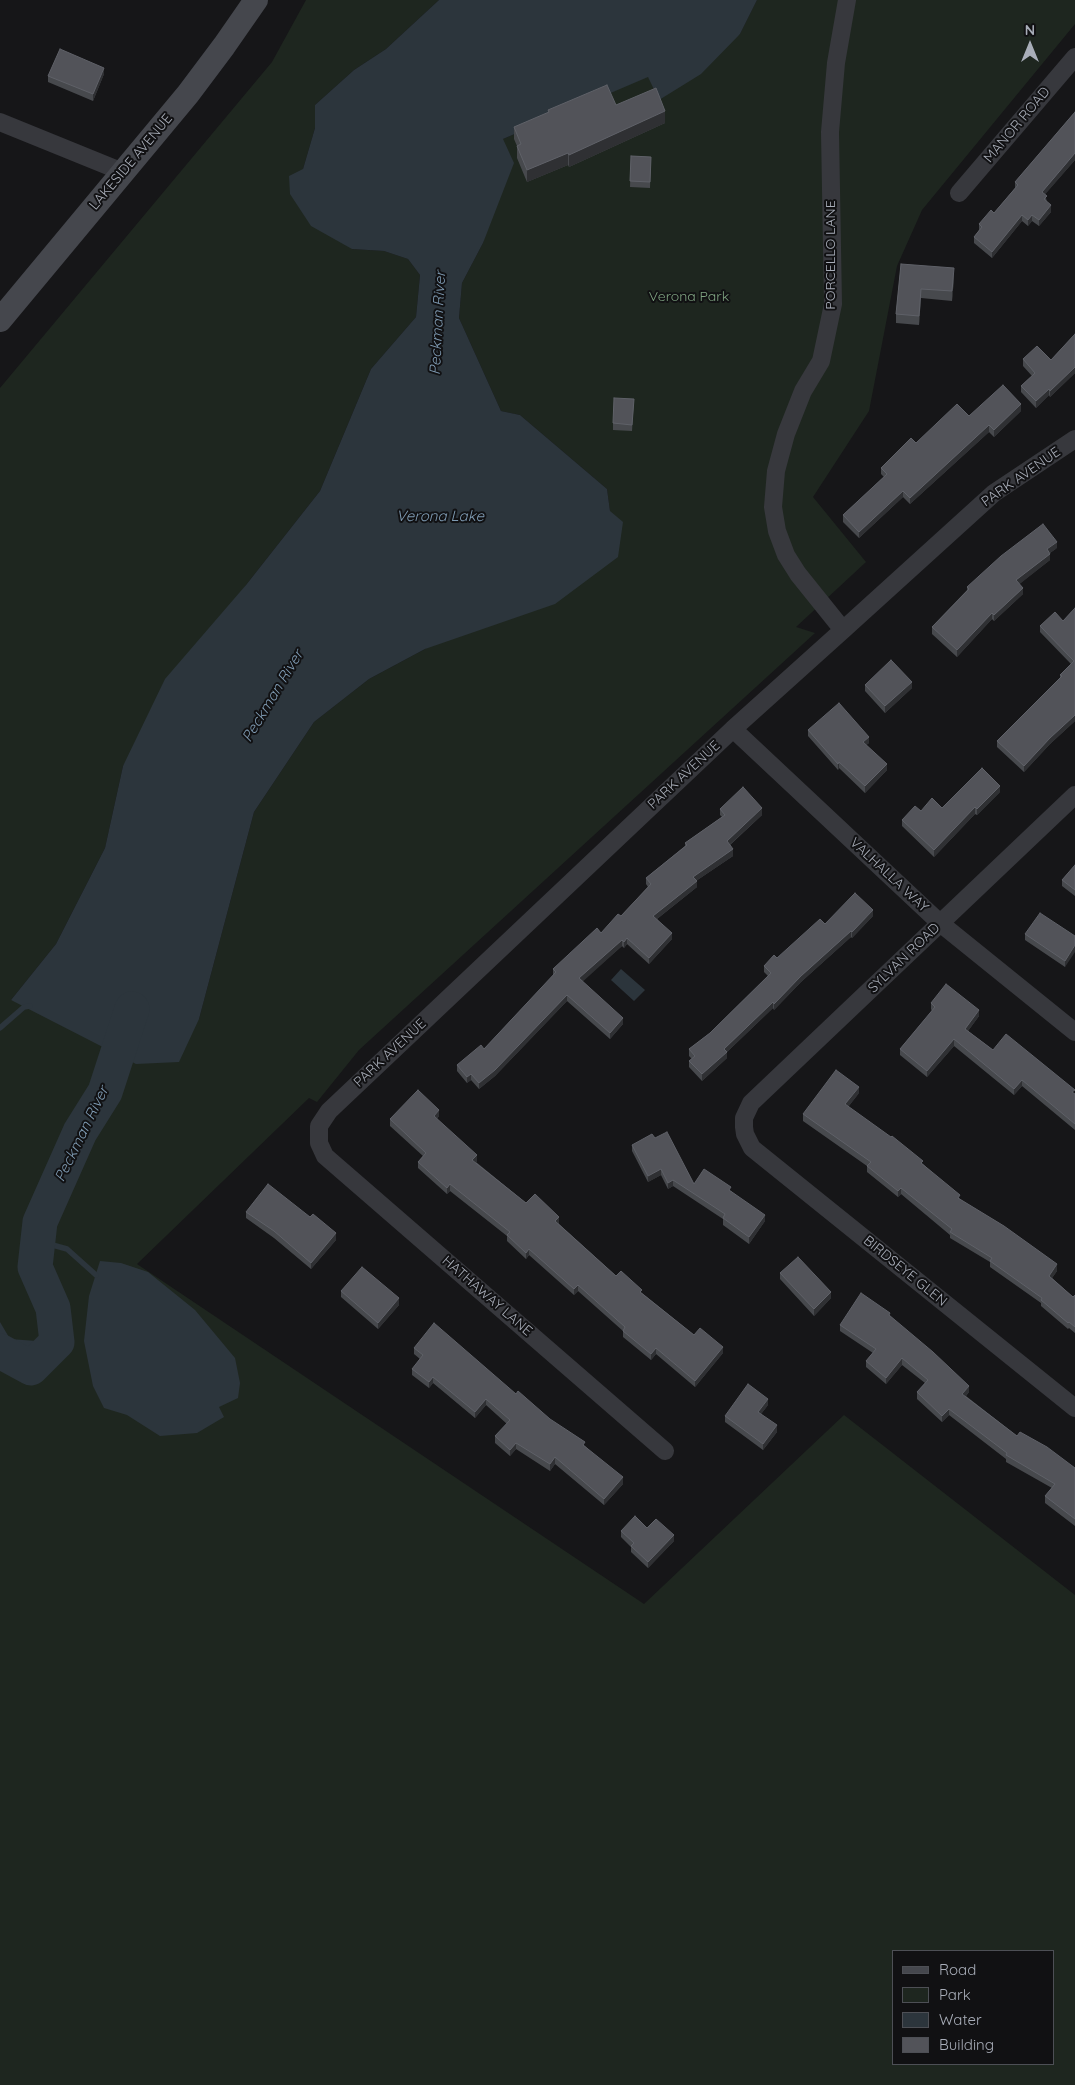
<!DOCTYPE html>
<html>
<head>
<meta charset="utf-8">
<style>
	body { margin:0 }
	#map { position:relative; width:1075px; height:2085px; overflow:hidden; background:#161618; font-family:Quicksand,sans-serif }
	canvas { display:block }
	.legend { position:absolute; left:892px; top:1950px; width:162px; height:115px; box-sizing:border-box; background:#111113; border:1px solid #4d4f55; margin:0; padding:6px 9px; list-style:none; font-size:15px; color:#a8adb8 }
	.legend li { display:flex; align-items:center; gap:10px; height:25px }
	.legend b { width:25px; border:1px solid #4d4f55 }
	.north { position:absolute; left:1005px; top:20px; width:50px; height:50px; -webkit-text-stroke:4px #111113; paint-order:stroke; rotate:0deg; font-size:14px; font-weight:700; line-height:20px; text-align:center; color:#a8adb8 }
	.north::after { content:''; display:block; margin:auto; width:18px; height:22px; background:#a8adb8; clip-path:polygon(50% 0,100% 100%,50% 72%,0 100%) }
</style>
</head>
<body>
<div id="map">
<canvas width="1075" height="2085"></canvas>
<ul class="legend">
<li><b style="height:6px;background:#45474d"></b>Road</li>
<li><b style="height:14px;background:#1e261f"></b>Park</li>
<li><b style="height:14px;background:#2c353c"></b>Water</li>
<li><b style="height:14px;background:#525359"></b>Building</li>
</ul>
<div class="north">N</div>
</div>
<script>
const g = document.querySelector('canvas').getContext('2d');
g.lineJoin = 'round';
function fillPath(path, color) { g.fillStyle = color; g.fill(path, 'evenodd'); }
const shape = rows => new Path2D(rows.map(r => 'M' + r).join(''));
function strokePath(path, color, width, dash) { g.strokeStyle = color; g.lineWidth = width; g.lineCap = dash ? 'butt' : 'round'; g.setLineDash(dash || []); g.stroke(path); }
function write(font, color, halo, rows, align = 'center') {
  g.font = font + ' Quicksand,sans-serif'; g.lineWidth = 4; g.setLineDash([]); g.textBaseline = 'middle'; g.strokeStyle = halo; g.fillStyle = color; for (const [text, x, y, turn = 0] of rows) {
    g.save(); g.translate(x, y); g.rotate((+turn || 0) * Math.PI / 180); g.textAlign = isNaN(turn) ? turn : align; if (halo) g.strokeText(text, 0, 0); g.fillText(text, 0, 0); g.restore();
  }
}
fillPath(shape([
	[306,0,439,0,386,49,354,70,315,105,315,128,303,169,352,249,384,251,408,259,420,275,416,317,371,369,320,491,246,585,123,766,105,848,56,944,11,1000,199,1019,254,812,314,722,369,679,425,649,610,511,607,489,520,415,501,411,459,318,462,283,483,243,503,139,648,76,659,99,740,34,757,0,1075,0,1075,24,922,210,897,266,869,411,813,497,866,562,796,627,815,633,359,1050,317,1102,309,1098,137,1264,644,1604,844,1415,1075,1595,1075,2085,0,2085,0,388,272,62],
	[894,1951,1054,1951,1054,2064,894,2064]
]), '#1e261f');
fillPath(shape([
	[439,0,757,0,740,34,701,74,659,100,648,77,503,139,514,163,483,243,462,283,459,318,501,411,520,415,607,489,610,511,623,522,618,557,555,604,425,649,369,679,314,722,254,812,199,1019,179,1062,136,1064,11,1000,56,944,105,848,123,766,165,679,246,585,320,491,371,369,416,317,420,275,408,259,384,251,352,249,311,226,290,194,289,176,303,169,315,128,315,105,354,70,386,49],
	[621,969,645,990,634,1001,611,980],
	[100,1261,121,1263,148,1272,195,1310,235,1358,240,1383,238,1398,219,1407,224,1417,197,1433,160,1436,127,1415,104,1408,93,1386,84,1341,89,1296],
	[0,1322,10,1339,63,1343,60,1357,55,1365,41,1374,30,1373,19,1375,3,1369,0,1366]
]), '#2c353c');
strokePath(shape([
	[0,1028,24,1007,30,1006],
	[38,1241,67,1249,96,1275]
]), '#2c353c', 5.5);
strokePath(shape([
	[0,1351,31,1368,57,1342,53,1308,35,1267,40,1222,80,1132,105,1092,132,1009]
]), '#2c353c', 35);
strokePath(shape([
	[0,122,123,172],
	[959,193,1075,57],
	[843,630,798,574,786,555,777,531,773,507,776,471,786,434,803,391,821,361,833,304,830,132,836,63,847,0],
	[733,729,940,923,1075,1032],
	[1075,795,751,1103,744,1118,744,1127,745,1134,752,1148,1075,1408],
	[665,1451,325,1156,319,1143,319,1126,329,1111,733,729,843,630,994,493,1075,439]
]), '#37383d', 18);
strokePath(shape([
	[0,320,188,94,224,46,256,0]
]), '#45474d', 24);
fillPath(shape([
	[104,74,93,101,48,82,48,76],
	[616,105,665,123,569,167,568,165,527,182,517,158,517,146,514,139,514,127,548,113,548,110],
	[1075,112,1075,160,1045,194,1047,202,1051,212,1039,226,1032,221,1028,226,1022,221,992,258,974,243,974,237,979,230,979,224,994,213,1015,188,1015,182],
	[631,156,651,157,650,188,630,187],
	[901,264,954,278,952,301,921,298,919,325,896,323,896,314],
	[1075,334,1075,373,1050,397,1049,395,1036,408,1021,392,1021,386,1032,376,1023,366,1023,359,1051,360],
	[634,399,632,431,613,430,613,423],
	[1021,411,994,437,989,432,910,504,903,497,859,538,843,522,843,515,884,477,881,474,881,468,916,443,969,416],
	[1057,548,1050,553,1050,560,1019,584,1023,594,994,621,992,619,957,657,932,634,932,627,967,590,967,587],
	[1075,608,1075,721,1050,744,1024,772,997,747,997,741,1060,678,1060,675,1071,664,1040,632,1040,626,1063,621],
	[865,685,912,688,885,713,865,691],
	[808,730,869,743,866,745,887,770,865,793,839,768,838,770,808,736],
	[1000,792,977,815,975,814,934,857,902,826,902,820,921,811,942,808],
	[720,809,762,815,730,845,733,856,696,881,697,887,657,919,672,939,649,964,627,944,624,948,622,946,582,981,623,1024,610,1039,567,1001,495,1076,479,1089,471,1080,467,1083,457,1071,457,1065,484,1049,553,976,553,969,601,933,621,916,648,887,646,884,646,878,685,846,685,843,722,817,720,815],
	[1075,865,1075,896,1062,886,1062,880],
	[873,916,852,938,851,937,801,982,774,1010,773,1008,727,1052,727,1058,702,1081,689,1067,689,1061,692,1059,689,1056,689,1049,710,1033,768,976,764,972,764,966,777,958,825,924],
	[1025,934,1075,936,1065,967,1025,940],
	[931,1003,979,1016,968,1031,993,1050,1075,1094,1075,1130,1022,1086,1014,1095,954,1046,927,1077,900,1055,900,1049,932,1011,931,1009],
	[859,1093,848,1107,923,1164,960,1199,1057,1271,1052,1278,1073,1297,1075,1295,1075,1333,1069,1328,1068,1329,1041,1306,1041,1303,990,1267,990,1262,950,1238,950,1235,901,1194,898,1197,867,1172,867,1166,803,1121,803,1114],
	[439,1116,437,1119,477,1161,476,1162,526,1203,559,1223,559,1224,616,1276,642,1293,694,1335,723,1353,695,1387,656,1354,651,1360,623,1337,623,1331,578,1291,574,1295,529,1255,526,1259,507,1241,507,1236,450,1191,447,1194,418,1168,418,1162,423,1156,390,1126,390,1119],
	[655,1138,694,1184,731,1191,765,1221,749,1244,723,1225,723,1219,673,1186,668,1189,661,1175,648,1182,632,1151,632,1145],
	[246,1212,336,1240,311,1269,274,1238,246,1218],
	[780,1273,831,1298,814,1316,780,1279],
	[341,1291,399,1305,378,1329,341,1297],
	[890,1316,969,1392,966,1396,1017,1436,1075,1468,1075,1526,1045,1503,1045,1496,1052,1488,1006,1462,1006,1459,949,1415,942,1422,917,1399,917,1392,925,1383,902,1365,886,1384,866,1367,866,1361,873,1353,840,1331,840,1325],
	[414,1348,516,1394,585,1446,623,1484,604,1505,555,1464,550,1471,516,1449,510,1456,495,1443,495,1436,507,1424,486,1405,475,1418,433,1383,429,1388,412,1375,412,1369,420,1359,414,1354],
	[768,1405,761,1414,777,1432,763,1450,725,1422,725,1416],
	[647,1528,674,1541,648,1568,631,1552,631,1547,621,1537,621,1531]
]), '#47494d');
fillPath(shape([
	[104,68,104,74,93,101,93,94],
	[665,111,665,123,569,167,569,155],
	[568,153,568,165,527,182,527,170],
	[1075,153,1075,160,1042,198,1042,192],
	[1051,205,1051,212,1039,226,1039,220],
	[1022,215,1022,221,992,258,992,252],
	[1032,215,1032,221,1028,226,1028,220],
	[954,268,954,278,952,301,952,291],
	[921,289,921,298,919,325,919,316],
	[1075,367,1075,373,1050,397,1050,391],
	[1049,389,1049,395,1036,408,1036,401],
	[1021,404,1021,411,994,437,994,430],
	[989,425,989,432,910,504,910,498],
	[903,491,903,497,859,538,859,532],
	[1057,542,1057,548,1047,555,1047,549],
	[1050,554,1050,560,1016,587,1016,580],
	[1023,588,1023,594,994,621,994,615],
	[992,613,992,619,957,657,957,650],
	[912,682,912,688,885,713,885,706],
	[1075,715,1075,721,1050,744,1024,772,1024,766,1050,738],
	[869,737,869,743,863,748,863,742],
	[839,762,839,768,838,770,838,764],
	[887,764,887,770,865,793,865,786],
	[1000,786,1000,792,977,815,977,809],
	[975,807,975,814,934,857,934,850],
	[762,808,762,815,727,847,727,841],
	[733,849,733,856,693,883,693,877],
	[697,881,697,887,653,922,653,916],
	[873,910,873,916,852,938,852,932],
	[851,931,851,937,801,982,774,1010,774,1004,801,976],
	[672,933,672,939,649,964,649,958],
	[627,938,627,944,624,948,624,942],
	[622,940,622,946,579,985,579,978],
	[1075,945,1075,952,1065,967,1065,961],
	[567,995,567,1001,495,1076,479,1089,479,1083],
	[773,1002,773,1008,727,1052,727,1058,702,1081,702,1074,724,1049],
	[979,1010,979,1016,965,1035,965,1029],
	[623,1018,623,1024,610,1039,610,1033],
	[954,1039,954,1046,927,1077,927,1071],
	[471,1074,471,1080,467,1083,467,1077],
	[1022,1080,1022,1086,1014,1095,1014,1089],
	[859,1087,859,1093,845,1111,845,1104],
	[439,1110,439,1116,434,1122,434,1116],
	[477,1155,477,1161,472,1166,472,1160],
	[661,1169,661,1175,648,1182,648,1176],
	[673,1180,673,1186,668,1189,668,1183],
	[450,1184,450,1191,447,1194,447,1188],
	[901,1188,901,1194,898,1197,898,1191],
	[765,1215,765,1221,749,1244,749,1237],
	[559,1217,559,1223,555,1227,555,1221],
	[336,1233,336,1240,311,1269,311,1263],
	[529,1249,529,1255,526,1259,526,1253],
	[1057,1264,1057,1271,1049,1282,1049,1276],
	[578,1285,578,1291,574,1295,574,1289],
	[831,1292,831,1298,814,1316,814,1309],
	[399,1298,399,1305,378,1329,378,1323],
	[723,1347,723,1353,695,1387,695,1381],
	[656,1348,656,1354,651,1360,651,1354],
	[902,1358,902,1365,886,1384,886,1378],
	[433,1377,433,1383,429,1388,429,1382],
	[969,1386,969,1392,962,1400,962,1394],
	[486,1399,486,1405,475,1418,475,1412],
	[768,1399,768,1405,758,1418,758,1412],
	[949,1409,949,1415,942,1422,942,1416],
	[777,1425,777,1432,763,1450,763,1444],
	[516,1443,516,1449,510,1456,510,1450],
	[555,1457,555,1464,550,1471,550,1464],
	[623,1477,623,1484,604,1505,604,1499],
	[674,1535,674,1541,648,1568,648,1562]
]), '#2f3033');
const building = shape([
	[60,49,104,68,93,94,48,76,60,49],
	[607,85,616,105,656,88,665,111,569,155,568,153,527,170,517,146,521,144,514,127,549,112,548,110,607,85],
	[1075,112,1075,153,1042,192,1047,196,1044,199,1051,205,1039,220,1032,215,1028,220,1022,215,992,252,974,237,982,227,979,224,991,210,994,213,1018,185,1015,182,1075,112],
	[631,156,651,157,650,182,630,181,631,156],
	[901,264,954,268,952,291,921,289,919,316,896,314,901,264],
	[1075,334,1075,367,1050,391,1049,389,1036,401,1021,386,1035,373,1023,359,1037,346,1051,360,1075,334],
	[1003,385,1021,404,994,430,989,425,910,498,903,491,859,532,843,515,887,474,881,468,911,438,916,443,957,404,969,416,1003,385],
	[614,398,634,399,632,425,613,423,614,398],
	[1043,524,1057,542,1047,549,1050,554,1016,580,1023,588,994,615,992,613,957,650,932,627,969,589,967,587,1001,556,1043,524],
	[1075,608,1075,715,1050,738,1024,766,997,741,1062,676,1060,675,1074,661,1040,626,1055,612,1063,621,1075,608],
	[891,660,912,682,885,706,865,685,891,660],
	[839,703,869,737,863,742,887,764,865,786,839,762,838,764,808,730,839,703],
	[982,768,1000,786,977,809,975,807,934,850,902,820,915,806,921,811,932,798,942,808,982,768],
	[743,787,762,808,727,841,733,849,693,877,697,881,653,916,672,933,649,958,627,938,624,942,622,940,579,978,623,1018,610,1033,567,995,495,1070,479,1083,471,1074,467,1077,457,1065,481,1045,484,1049,556,972,553,969,597,928,601,933,618,914,621,916,651,884,646,878,687,845,685,843,725,815,720,809,743,787],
	[1075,865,1075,890,1062,880,1075,865],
	[855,893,873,910,852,932,851,931,801,976,774,1004,773,1002,724,1049,727,1052,702,1074,689,1061,695,1056,689,1049,710,1033,771,973,764,966,774,955,777,958,820,919,825,924,855,893],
	[1040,913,1075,936,1075,945,1065,961,1025,934,1040,913],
	[946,984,979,1010,965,1029,993,1050,1006,1034,1075,1090,1072,1092,1075,1094,1075,1124,1022,1080,1014,1089,954,1039,927,1071,900,1049,935,1007,931,1003,946,984],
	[836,1070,859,1087,845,1104,891,1137,892,1136,923,1161,921,1163,960,1195,958,1198,1004,1226,1057,1264,1049,1276,1073,1297,1075,1295,1075,1327,1069,1322,1068,1323,1041,1300,1042,1298,990,1261,992,1258,950,1232,952,1229,901,1188,898,1191,867,1166,871,1162,803,1114,836,1070],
	[418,1090,439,1110,434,1116,477,1155,472,1160,526,1203,535,1194,559,1217,555,1221,616,1276,621,1271,642,1290,640,1292,694,1335,700,1328,723,1347,695,1381,656,1348,651,1354,623,1331,625,1327,578,1285,574,1289,529,1249,526,1253,507,1235,510,1232,450,1184,447,1188,418,1162,426,1153,390,1119,418,1090],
	[667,1132,694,1184,704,1169,731,1187,729,1190,765,1215,749,1237,723,1218,725,1214,673,1180,668,1183,661,1169,648,1176,632,1145,652,1134,655,1138,667,1132],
	[268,1184,310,1217,313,1214,336,1233,311,1263,274,1231,246,1212,268,1184],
	[798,1257,831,1292,814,1309,780,1273,798,1257],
	[362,1267,399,1298,378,1323,341,1291,362,1267],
	[861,1293,890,1313,889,1315,933,1352,969,1386,962,1394,1017,1436,1020,1432,1047,1447,1075,1468,1075,1519,1045,1496,1055,1484,1006,1455,1007,1453,949,1409,942,1416,917,1392,928,1380,902,1358,886,1378,866,1361,876,1349,840,1325,861,1293],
	[434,1323,516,1394,518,1391,550,1419,585,1442,583,1445,623,1477,604,1499,555,1457,550,1464,516,1443,510,1450,495,1436,510,1420,486,1399,475,1412,433,1377,429,1382,412,1369,423,1355,414,1348,434,1323],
	[748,1384,768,1399,758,1412,777,1425,763,1444,725,1416,748,1384],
	[635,1516,647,1528,656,1519,674,1535,648,1562,631,1546,634,1543,621,1531,635,1516]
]);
fillPath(building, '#525359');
strokePath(building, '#5f6168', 1);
write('14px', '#a8adb8', '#111113', [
	["MANOR ROAD",1017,125,-50],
	["LAKESIDE AVENUE",131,162,-50],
	["PORCELLO LANE",831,255,-90],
	["PARK AVENUE",1021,477,-35],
	["PARK AVENUE",684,775,-43],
	["VALHALLA WAY",889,875,43],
	["SYLVAN ROAD",904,958,-44],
	["PARK AVENUE",390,1053,-43],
	["BIRDSEYE GLEN",905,1271,39],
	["HATHAWAY LANE",487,1296,41]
]);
write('14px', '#7fa381', '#111113', [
	["Verona Park",689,297]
]);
write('italic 15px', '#7f9bb3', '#111113', [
	["Peckman River",438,323,-87],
	["Verona Lake",440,516],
	["Peckman River",273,696,-59],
	["Peckman River",82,1134,-64]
]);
</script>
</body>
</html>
